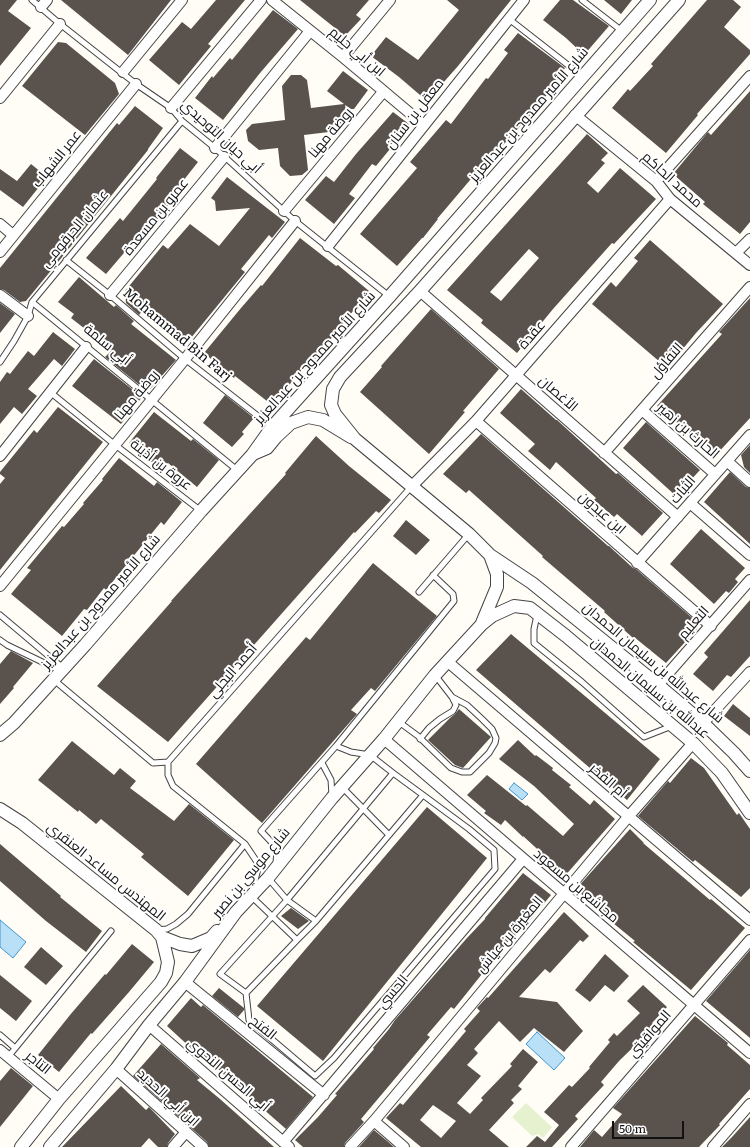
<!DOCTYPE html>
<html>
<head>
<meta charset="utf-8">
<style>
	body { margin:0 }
	#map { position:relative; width:750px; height:1147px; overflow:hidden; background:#fffdf5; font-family:Literata,serif }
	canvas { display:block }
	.scale { position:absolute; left:612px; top:1121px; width:72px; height:18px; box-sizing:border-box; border:2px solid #111; border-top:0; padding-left:5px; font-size:12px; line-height:14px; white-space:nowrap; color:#111; -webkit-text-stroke:3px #fff; paint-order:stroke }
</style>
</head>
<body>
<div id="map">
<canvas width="750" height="1147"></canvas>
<div class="scale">50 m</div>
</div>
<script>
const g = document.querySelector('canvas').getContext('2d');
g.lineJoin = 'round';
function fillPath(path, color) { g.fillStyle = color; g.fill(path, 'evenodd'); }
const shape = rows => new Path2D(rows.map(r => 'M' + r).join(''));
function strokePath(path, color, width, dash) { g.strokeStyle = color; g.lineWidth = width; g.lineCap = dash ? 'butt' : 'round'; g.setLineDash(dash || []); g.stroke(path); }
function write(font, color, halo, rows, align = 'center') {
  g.font = font + ' Literata,Cairo,serif'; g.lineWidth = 4; g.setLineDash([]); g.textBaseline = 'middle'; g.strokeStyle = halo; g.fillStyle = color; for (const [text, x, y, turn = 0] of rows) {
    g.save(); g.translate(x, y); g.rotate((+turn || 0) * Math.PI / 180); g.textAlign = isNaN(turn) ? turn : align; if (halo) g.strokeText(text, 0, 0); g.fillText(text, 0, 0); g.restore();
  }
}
fillPath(shape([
	[526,1103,552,1127,543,1138,538,1134,532,1136,512,1117]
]), '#e6f2cf');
const water = shape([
	[514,783,528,794,522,800,509,789,514,783],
	[0,920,26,942,13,958,0,947,0,920],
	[537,1032,565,1058,554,1070,526,1044,537,1032]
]);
fillPath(water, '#b9e0f7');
strokePath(water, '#3f96cf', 1);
fillPath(shape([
	[0,0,17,0,8,11,31,28,0,66],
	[61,0,171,0,128,55],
	[216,0,245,0,208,44,211,46,179,85,149,60,182,22,191,29],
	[300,0,369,0,356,15,361,19,345,36],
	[447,0,511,0,458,66,427,101,399,77,371,56,386,37,418,60,459,10],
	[560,0,573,0,609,26,584,55,566,38,543,20],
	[604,0,632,0,621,14],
	[707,0,733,0,741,7,724,27,750,50,750,54,697,114,698,115,666,153,612,108,628,89,630,91,653,66,651,64],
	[273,10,298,29,260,73,223,120,195,98,212,76,213,78,230,58,232,60],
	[518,33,565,68,548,90,550,91,532,113,477,174,476,173,437,219,438,219,423,238,422,238,397,266,360,234,417,168,410,162,446,120,451,124,486,78,488,79,508,53,504,50],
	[58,42,66,43,115,83,119,94,85,135,22,86],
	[343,71,368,90,354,109,351,109,345,105,347,121,337,131,304,135,308,170,302,175,290,176,280,166,278,148,259,150,248,141,246,130,252,124,285,120,282,86,291,75,301,75,307,80,311,108,344,104,327,91],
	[750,91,750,222,740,234,703,204,705,202,673,174,708,132,711,135],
	[135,106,163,128,148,149,148,150,58,262,26,301,20,302,4,290,0,289,0,268,117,123,119,125],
	[393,112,409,124,389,147,390,149,376,166,372,164,349,194,355,198,334,224,305,200,326,176,334,182,356,154],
	[587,134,608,153,601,160,605,163,587,183,598,193,620,168,656,199,614,244,612,243,553,309,517,353,481,323,483,320,447,290],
	[529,249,539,258,501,301,490,292],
	[180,148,198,162,172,195,175,197,144,236,141,233,106,274,86,258,120,218,123,221,157,179,156,178],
	[31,164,47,177,23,207,0,190,0,169,17,181],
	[227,177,285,222,272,238,269,235,241,269,245,272,186,344,181,343,142,311,139,315,126,303,125,291,163,245,168,249,190,224,219,246,250,208,216,211,215,201,211,198],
	[300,238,336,266,338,265,369,291,315,359,313,357,272,405,235,376,234,378,204,353,241,308,261,285,262,286],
	[650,240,723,304,696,333,667,368,592,304,611,282,616,287,638,261,634,258],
	[79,277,114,307,116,305,134,321,131,324,176,360,150,389,149,388,147,391,105,357,112,350,71,318,74,314,58,302],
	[750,298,750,418,716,455,657,406,722,334,719,332],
	[0,303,15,314,0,333],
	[431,309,499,369,463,411,465,412,429,454,360,392,382,367,381,366],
	[53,332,75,349,62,366,54,359,28,389,37,396,22,414,14,407,0,424,0,382,7,372,10,374,28,351,34,356],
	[94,359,142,397,121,424,72,386],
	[521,389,556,420,557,420,616,474,618,473,663,513,642,536,617,514,614,517,594,500,596,498,556,462,550,470,528,451,535,444,500,413],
	[225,395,254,418,242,432,244,434,232,447,203,423],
	[58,407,103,442,0,570,0,484,5,478,0,474,0,472,34,430,37,433],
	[154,412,191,441,193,439,219,460,197,487,168,463,161,470,129,443],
	[646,422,700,470,676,496,623,448],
	[481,434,608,546,609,546,633,568,636,569,698,623,697,629,666,663,634,637,633,638,604,612,605,611,542,557,543,556,469,490,466,493,443,474],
	[316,436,349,466,391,500,379,513,376,511,355,533,354,532,168,742,97,686,172,601,171,601,286,474,285,473],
	[750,445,750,473,744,467,741,455],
	[119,458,154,486,157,482,182,502,164,525,161,522,106,590,104,588,87,610,84,609,62,636,11,594,31,570,27,568,62,526,64,527,84,504,83,503,103,480,102,479],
	[730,472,746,487,750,488,750,544,704,502],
	[406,520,430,540,416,555,393,536],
	[701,529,745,568,735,579,738,582,729,593,726,591,714,604,670,564],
	[373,563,437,616,375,691,371,688,351,710,357,714,262,823,196,764,306,637,310,640],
	[750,600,750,656,731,677,727,675,713,691,693,674,708,657,704,653],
	[511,634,660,759,627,800,476,670],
	[11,651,33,663,13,687,14,688,0,704,0,664],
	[733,704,750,718,750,736,724,716],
	[459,709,491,737,463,768,455,765,428,740,450,718,455,714],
	[518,740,535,756,536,755,553,768,552,770,571,785,569,787,590,805,594,800,615,819,563,878,543,860,546,857,523,836,523,837,505,820,501,825,484,813,486,811,467,795,487,775,526,806,527,805,563,836,574,824,534,786,499,759],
	[72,741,114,775,120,768,136,781,130,788,174,821,189,804,234,840,188,896,141,857,144,854,101,819,96,824,79,810,78,812,38,780],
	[691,758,704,768,737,815,739,813,750,829,750,888,741,897,695,860,693,862,638,816,668,781,670,783],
	[427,807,487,858,323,1061,257,1006],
	[630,829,644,843,643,843,710,900,711,899,745,928,691,990,633,942,635,941,613,923,576,889],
	[0,844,61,896,60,897,102,931,86,952,46,921,0,881],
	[523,873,551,895,531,919,511,940,510,939,454,1009,451,1007,427,1035,430,1037,361,1119,364,1122,345,1143,344,1147,303,1147,295,1140,318,1117,337,1095,335,1094,374,1049,373,1048,389,1029,395,1020,467,938,485,919,485,918],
	[291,908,309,921,298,929,281,916],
	[564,912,589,936,583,942,580,940,550,973,545,969,519,997,557,1002,583,1031,564,1052,534,1028,520,1042,499,1021,474,1049,478,1053,467,1065,481,1076,457,1103,470,1114,483,1100,481,1098,512,1066,510,1064,523,1049,538,1062,518,1086,522,1089,511,1100,514,1103,489,1130,509,1147,421,1147,386,1118,400,1103,403,1105,466,1031,464,1029,480,1011,477,1008,487,997,488,998],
	[433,1105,456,1121,441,1138,420,1120],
	[132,944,154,962,129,992,92,1034,91,1033,59,1072,38,1055,70,1015,105,974,106,975],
	[41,947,63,966,46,985,24,967],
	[750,950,750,1038,706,1001],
	[605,954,629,976,614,992,605,985,590,1002,575,990],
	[0,975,32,1001,16,1021,0,1008],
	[643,985,667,1007,652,1023,655,1026,619,1061,601,1082,604,1085,575,1116,578,1119,552,1147,526,1147,537,1136,545,1142,559,1125,544,1112,569,1085,572,1087,590,1068,589,1067,610,1042,608,1040,614,1033,617,1036,640,1013,627,1001],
	[219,988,244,1008,244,1010,238,1017,212,996],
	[191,998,201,1007,203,1005,313,1097,286,1129,205,1058,204,1060,167,1026],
	[695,1016,728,1043,727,1045,750,1065,750,1089,719,1124,720,1125,699,1147,580,1147,594,1130,602,1137,622,1114,613,1108],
	[161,1044,200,1078,197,1080,220,1099,274,1147,209,1147,207,1142,133,1076],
	[11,1068,33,1086,0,1127,0,1081],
	[121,1086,146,1110,149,1107,175,1134,168,1143,167,1147,158,1147,149,1138,141,1147,62,1147],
	[750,1117,750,1147,722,1147,732,1137],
	[374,1130,386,1140,394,1147,359,1147]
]), '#5a524d');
const service = shape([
	[32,0,60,24,136,84,171,108,182,121,215,148,295,221,389,296],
	[582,0,622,31],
	[509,19,582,76],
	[66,260,110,295,185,359,272,427],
	[32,302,237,470],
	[0,362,14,341,28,316,32,302,182,121],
	[50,392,114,444,201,511],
	[419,592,469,534],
	[0,615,63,668],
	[537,615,534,629,534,643,582,682,644,737,672,726],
	[0,640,7,645,61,671],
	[54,680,153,763,168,762,411,487],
	[399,722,418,736,451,768,462,772,470,772,489,753,495,743,496,738,492,729,482,719,467,705,452,697],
	[420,739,429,728,440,719,453,711,456,705,452,697,435,675],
	[336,746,351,752,370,755,393,773],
	[168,762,168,775,173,786,245,844,259,865,251,896,297,940,316,921],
	[322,763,331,780,332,795],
	[393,773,423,795,316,921,287,900,393,773],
	[342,787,389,835],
	[276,864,277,848,261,831,336,746,454,601,453,594,433,575],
	[268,878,287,900,220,974,246,993,249,1020,315,1076,334,1058,495,869,494,850,469,829,423,795],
	[156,930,167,929,176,924,188,914,245,844],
	[246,993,297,940],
	[0,1035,15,1048],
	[8,1057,111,931]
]);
const minor = shape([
	[272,0,343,57,424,125],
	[41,7,47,0],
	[343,57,390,0],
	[123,72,182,0],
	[0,98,60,24],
	[171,108,261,0],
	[575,115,656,181,670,199,750,265],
	[215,148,310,31],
	[656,181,750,76],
	[284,211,383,92],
	[0,224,13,235],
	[328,246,524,0],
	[0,252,136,84],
	[736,253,750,239],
	[420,291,678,517],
	[0,295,28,316],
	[110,295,224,157],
	[642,410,715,474],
	[476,421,711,626],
	[604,453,750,287],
	[0,456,86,347],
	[727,461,750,482],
	[411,487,476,421,670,199],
	[690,503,750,555],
	[637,563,750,435],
	[0,586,185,359,295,221],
	[448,662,750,920],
	[658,685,750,580],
	[703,723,750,672],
	[384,739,750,1053],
	[185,982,324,1095],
	[149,1025,289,1147],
	[0,1050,59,1099],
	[116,1069,203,1147],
	[374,1121,404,1147],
	[283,1142,523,859],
	[173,1147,186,1132],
	[350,1147,374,1121,628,817,693,743],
	[571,1147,750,940],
	[713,1147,750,1104]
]);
const tertiary = shape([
	[679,0,420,291,340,377,333,389,331,405,335,414,355,439,469,534,490,555,532,583,658,685,703,723,734,753,750,771],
	[253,454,267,448,276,437,291,423,308,417,323,420,351,437],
	[482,623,497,587,497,574,490,555],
	[0,735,14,723,85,645,201,511,252,455,272,427,390,296,650,0],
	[0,809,22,823,156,930,162,937,168,962,166,973,161,982,59,1099,21,1147],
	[162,937,180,944,192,946,211,938,217,931],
	[50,1147,116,1069,149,1025,185,982,236,912,268,878,332,798,384,739,435,675,482,624,492,616,514,606,530,608,566,636,693,743,722,773,750,813]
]);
strokePath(service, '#444', 7);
strokePath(minor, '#444', 12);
strokePath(tertiary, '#444', 14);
strokePath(service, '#fff', 5);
strokePath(minor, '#fff', 10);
strokePath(tertiary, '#fff', 12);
write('14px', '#111', '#fff', [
	["ابن أبي حليم",357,52,40],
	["معقل بن سنان",415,114,-52],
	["شارع الأمير ممدوح بن عبدالعزيز",529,115,-49],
	["روضة مهنا",331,133,-50],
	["أبي حيان التوحيدي",221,137,42],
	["عمر الشهاب",57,159,-51],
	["محمد الحاكم",672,180,42],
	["عمرو بن مسعدة",156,217,-51],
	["عثمان الحرقومي",75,229,-50],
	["Mohammad Bin Farj",177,335,40],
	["عقدة",532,335,-49],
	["أبي سلمة",107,345,39],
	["شارع الأمير ممدوح بن عبدالعزيز",315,358,-48],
	["التفاؤل",667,361,-49],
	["الأغصان",558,394,41],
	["روضة مهنا",137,395,-50],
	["الحارث بن زهير",688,431,41],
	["عروة بن أذينة",161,465,38],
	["الثبات",683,490,-49],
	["ابن عبدون",602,513,41],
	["شارع الأمير ممدوح بن عبدالعزيز",101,602,-49],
	["التعليم",694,623,-49],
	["شارع عبدالله بن سليمان الحمدان",653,663,40],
	["أحمد البجلي",233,671,-49],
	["عبدالله بن سليمان الحمدان",650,688,40],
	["أم الفخر",608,781,41],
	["المهندس مساعد العنقري",106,872,39],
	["شارع موسي بن نصير",251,873,-50],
	["مجاشع بن مسعود",576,886,40],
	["المغيرة بن عياش",510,935,-50],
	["الحسي",393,992,-50],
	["الفتح",263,1028,39],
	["المواقيتي",650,1034,-49],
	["التاجر",38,1063,39],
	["أبي الحسن النحوي",228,1075,41],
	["ابن أبي الحديد",168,1098,42]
]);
</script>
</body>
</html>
